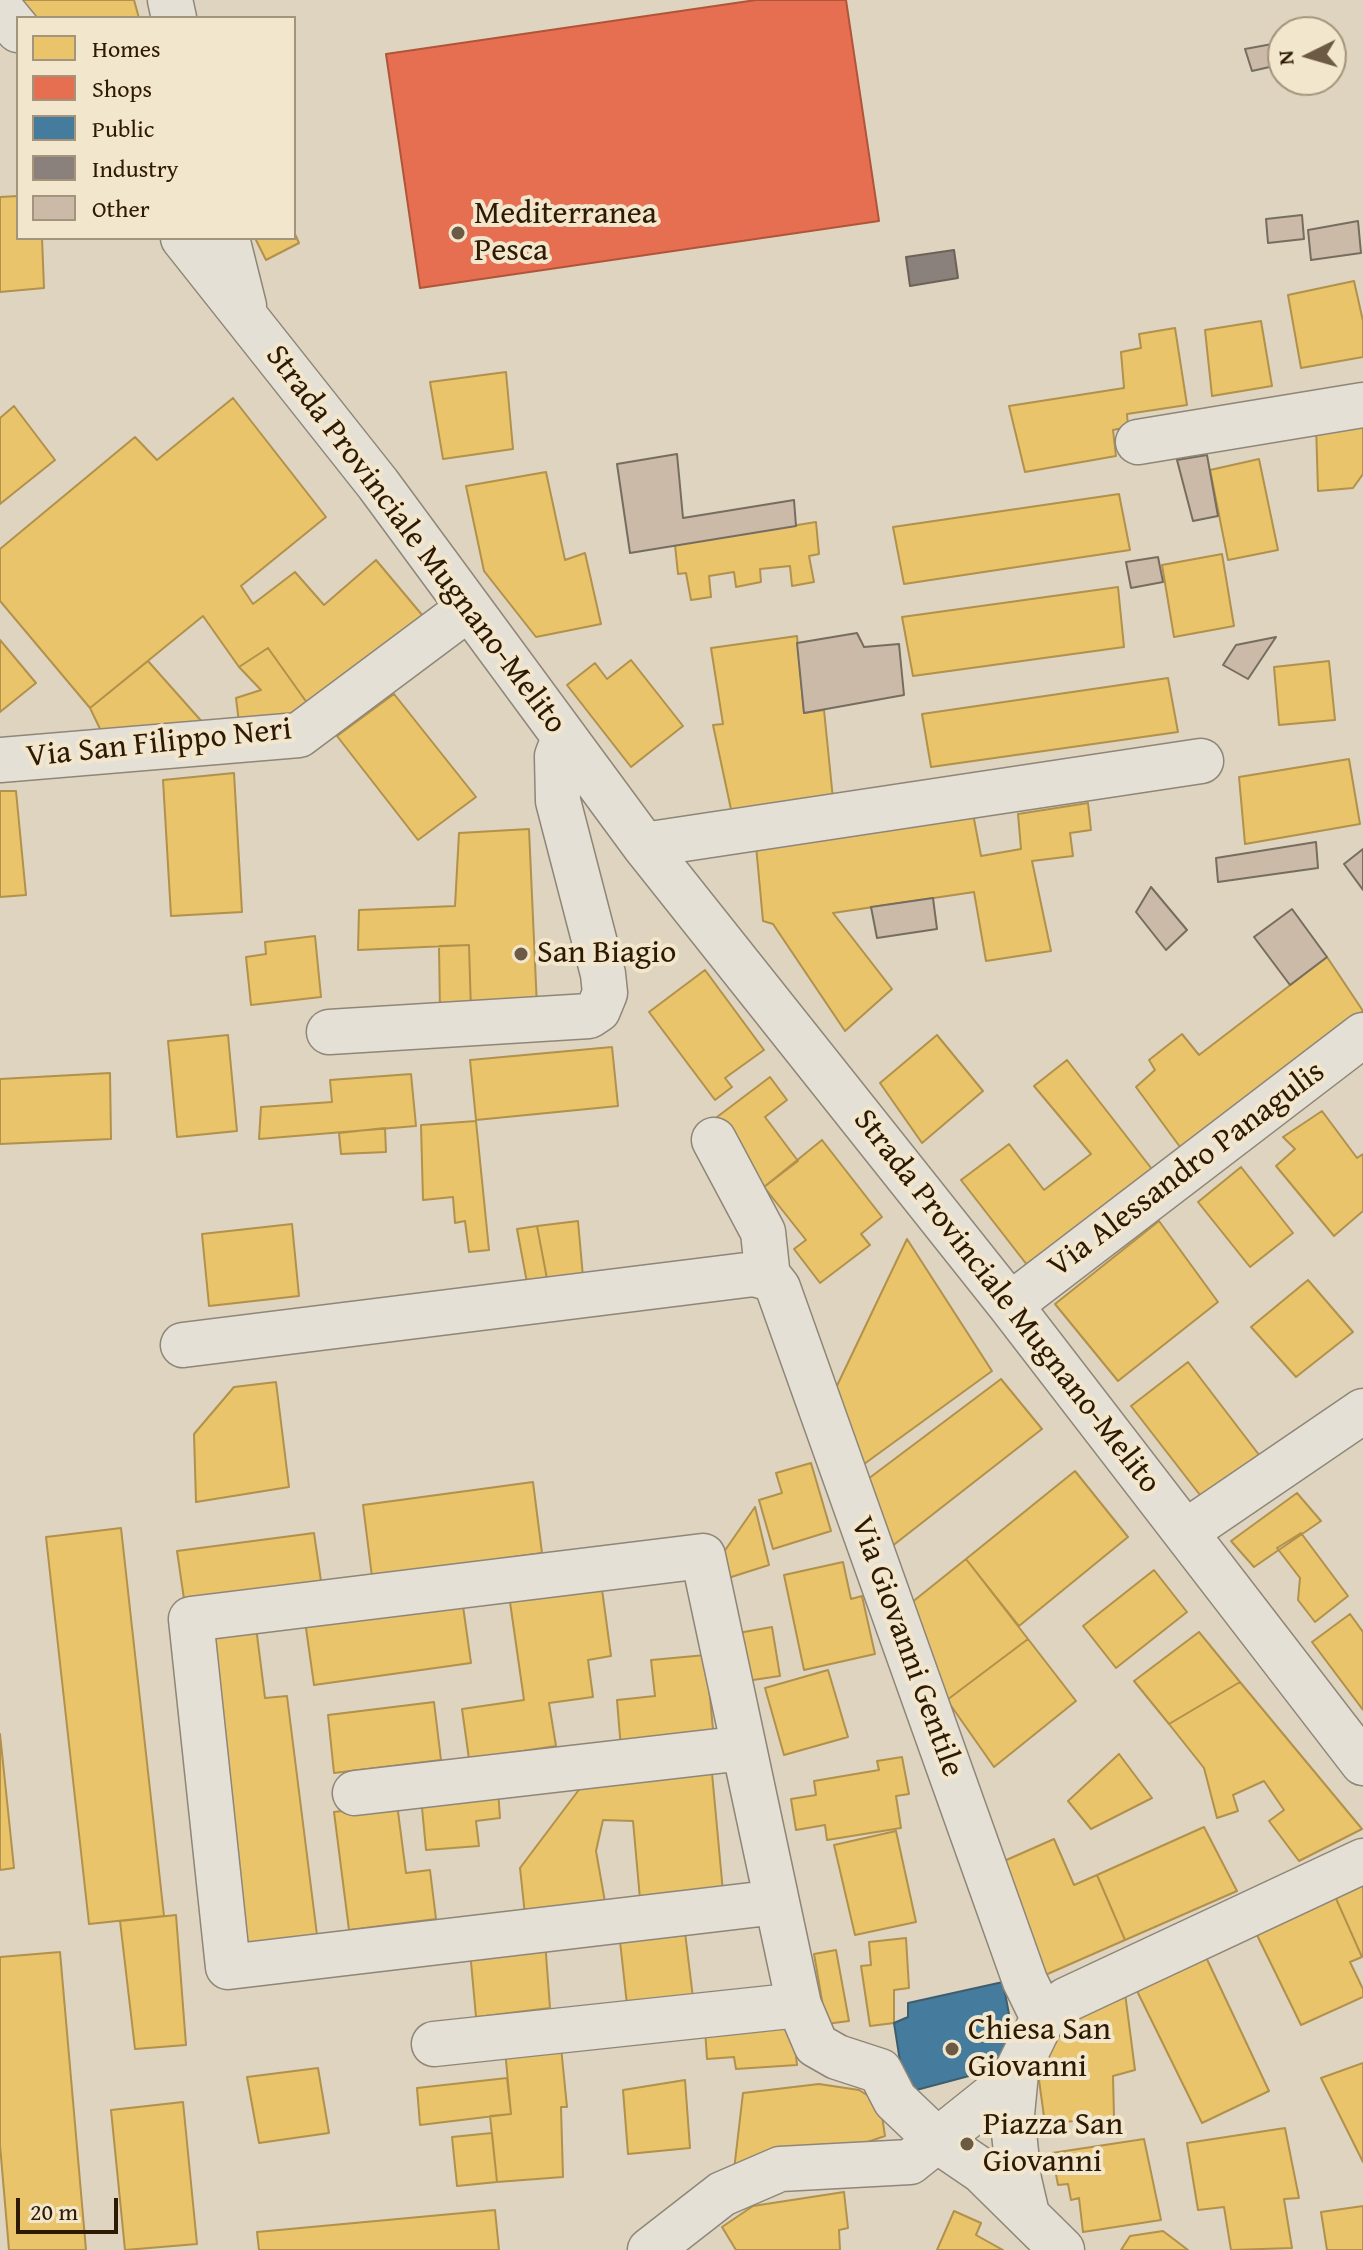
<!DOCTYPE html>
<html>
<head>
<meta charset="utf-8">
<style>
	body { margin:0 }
	#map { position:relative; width:1363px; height:2250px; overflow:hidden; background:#ded4bf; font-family:"Gentium Book Plus",serif }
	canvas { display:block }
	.legend { position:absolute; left:16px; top:16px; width:280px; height:224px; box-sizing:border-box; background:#f2e6cd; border:2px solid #a4947c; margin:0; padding:10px 14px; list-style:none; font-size:24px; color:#2e1902 }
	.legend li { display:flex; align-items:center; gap:16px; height:40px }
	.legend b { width:40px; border:2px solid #a4947c }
	.north { position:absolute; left:1267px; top:16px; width:80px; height:80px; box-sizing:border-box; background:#f2e6cd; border:2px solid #a4947c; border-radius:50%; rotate:265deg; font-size:22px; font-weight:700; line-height:32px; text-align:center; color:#2e1902 }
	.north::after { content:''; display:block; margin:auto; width:28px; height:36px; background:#6c5a44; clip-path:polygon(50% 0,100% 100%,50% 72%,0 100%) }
	.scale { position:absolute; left:16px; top:2198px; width:102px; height:36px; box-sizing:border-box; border:4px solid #2e1902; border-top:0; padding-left:10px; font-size:24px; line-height:28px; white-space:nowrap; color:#2e1902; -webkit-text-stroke:6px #f2e6cd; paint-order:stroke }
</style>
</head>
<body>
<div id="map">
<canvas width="1363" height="2250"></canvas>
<ul class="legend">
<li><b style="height:22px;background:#e9c46a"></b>Homes</li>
<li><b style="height:22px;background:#e76f51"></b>Shops</li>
<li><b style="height:22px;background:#457b9d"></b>Public</li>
<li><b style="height:22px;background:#8a817c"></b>Industry</li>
<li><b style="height:22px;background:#cbbaa8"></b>Other</li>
</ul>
<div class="north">N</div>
<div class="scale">20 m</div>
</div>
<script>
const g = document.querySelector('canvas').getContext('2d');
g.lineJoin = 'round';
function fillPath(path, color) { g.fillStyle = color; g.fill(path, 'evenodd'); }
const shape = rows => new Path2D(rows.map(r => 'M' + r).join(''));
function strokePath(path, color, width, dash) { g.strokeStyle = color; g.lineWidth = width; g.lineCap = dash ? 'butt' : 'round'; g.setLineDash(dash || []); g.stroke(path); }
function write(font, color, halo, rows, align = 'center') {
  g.font = font + ' "Gentium Book Plus",serif'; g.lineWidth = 8; g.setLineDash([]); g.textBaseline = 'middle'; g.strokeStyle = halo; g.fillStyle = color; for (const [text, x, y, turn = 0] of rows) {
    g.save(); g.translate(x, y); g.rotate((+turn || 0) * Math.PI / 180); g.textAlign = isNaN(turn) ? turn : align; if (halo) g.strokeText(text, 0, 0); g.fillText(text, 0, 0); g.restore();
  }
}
const homes = shape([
	[20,0,134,0,139,18,34,18,20,0],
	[18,196,18,238,42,238,44,288,0,292,0,197,18,196],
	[294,232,299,243,266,260,255,238,294,238,294,232],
	[1354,281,1363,321,1363,357,1301,368,1288,295,1354,281],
	[1261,321,1272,386,1212,396,1205,330,1261,321],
	[1175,328,1187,405,1127,414,1128,427,1113,430,1116,456,1025,472,1009,406,1124,388,1121,352,1141,348,1139,334,1175,328],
	[506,372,513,449,443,459,430,382,506,372],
	[233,398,326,517,241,586,253,604,295,572,324,605,376,560,428,622,315,714,268,648,239,667,203,616,90,708,0,601,0,549,135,437,157,460,233,398],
	[14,406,55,460,0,504,0,418,14,406],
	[1363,420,1363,474,1353,488,1318,491,1316,424,1363,420],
	[1259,459,1278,550,1228,560,1210,470,1259,459],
	[546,472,565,560,585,553,601,624,536,637,484,571,466,486,546,472],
	[1119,494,1130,550,904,584,893,527,1119,494],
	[816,522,819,554,809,556,814,582,792,586,790,566,760,569,761,582,736,587,734,572,709,576,711,597,691,600,686,573,678,574,675,545,816,522],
	[1222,554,1234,626,1174,637,1162,565,1222,554],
	[1118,587,1124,647,913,676,902,617,1118,587],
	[797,636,804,713,824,710,833,799,732,814,713,725,723,724,711,648,797,636],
	[0,640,36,683,0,712,0,640],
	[268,648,315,714,239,723,236,698,261,690,239,667,268,648],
	[631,660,683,726,631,767,567,685,595,663,607,679,631,660],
	[148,661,204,724,102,733,90,708,148,661],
	[1329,661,1335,720,1279,725,1274,667,1329,661],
	[1168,678,1178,732,931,767,922,714,1168,678],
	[394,694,476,797,418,840,337,736,394,694],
	[1349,759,1360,824,1245,844,1239,777,1349,759],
	[234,773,242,912,171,916,163,780,234,773],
	[0,791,16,791,26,895,0,897,0,791],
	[971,803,981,856,1021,849,1018,814,1088,803,1091,830,1070,833,1073,856,1032,861,1051,951,986,961,974,892,833,913,892,989,845,1031,773,924,763,921,755,835,971,803],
	[529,829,537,1007,471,1011,469,945,358,950,359,910,455,906,459,833,529,829],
	[315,936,321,997,251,1005,246,957,266,954,265,942,315,936],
	[469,945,471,1011,440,1012,439,946,469,945],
	[1327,957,1363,1011,1183,1151,1136,1087,1155,1070,1149,1060,1182,1034,1199,1055,1327,957],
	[705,970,764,1050,725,1078,732,1087,715,1100,649,1012,705,970],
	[228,1035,237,1131,177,1137,168,1041,228,1035],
	[937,1035,983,1091,922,1143,880,1083,937,1035],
	[612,1047,618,1106,476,1120,470,1060,612,1047],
	[1067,1060,1155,1173,1031,1270,961,1180,1009,1144,1044,1190,1091,1154,1034,1086,1067,1060],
	[110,1073,111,1139,0,1144,0,1079,110,1073],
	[411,1074,416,1126,259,1139,261,1107,332,1102,330,1080,411,1074],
	[770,1077,787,1100,765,1117,798,1161,764,1187,713,1120,770,1077],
	[1322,1111,1357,1158,1363,1154,1363,1211,1334,1236,1276,1166,1295,1149,1283,1137,1322,1111],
	[476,1121,489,1250,469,1252,465,1221,455,1223,453,1197,423,1200,421,1125,476,1121],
	[385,1128,386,1152,341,1154,339,1133,385,1128],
	[822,1140,882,1217,861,1234,870,1245,820,1283,794,1249,806,1240,764,1187,822,1140],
	[1241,1167,1293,1233,1250,1267,1198,1202,1241,1167],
	[578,1221,583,1277,548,1284,537,1226,578,1221],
	[1159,1221,1218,1302,1118,1381,1055,1304,1159,1221],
	[292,1224,299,1296,209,1306,202,1234,292,1224],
	[537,1226,548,1284,528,1288,517,1229,537,1226],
	[907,1239,992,1371,860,1467,834,1392,907,1239],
	[1308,1280,1353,1332,1296,1377,1251,1327,1308,1280],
	[1188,1362,1263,1460,1207,1504,1131,1406,1188,1362],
	[1001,1379,1042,1429,891,1547,864,1482,1001,1379],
	[276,1382,289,1487,196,1502,194,1434,234,1387,276,1382],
	[811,1463,831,1531,773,1549,759,1500,782,1493,776,1473,811,1463],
	[1075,1471,1128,1537,1019,1626,966,1559,1075,1471],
	[533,1482,542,1553,372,1577,363,1505,533,1482],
	[1297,1493,1321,1521,1254,1567,1231,1541,1297,1493],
	[755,1507,769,1565,725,1579,719,1559,755,1507],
	[121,1528,164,1916,89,1924,46,1537,121,1528],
	[314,1533,321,1581,184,1599,177,1551,314,1533],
	[1301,1533,1348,1596,1315,1622,1298,1600,1300,1578,1277,1548,1301,1533],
	[966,1559,1028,1639,947,1700,906,1607,966,1559],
	[843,1562,851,1599,862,1596,875,1654,804,1670,784,1575,843,1562],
	[1154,1570,1187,1612,1116,1668,1083,1626,1154,1570],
	[601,1582,611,1656,588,1660,593,1697,549,1703,556,1746,469,1759,462,1709,524,1700,509,1595,601,1582],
	[462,1599,471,1663,314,1685,305,1621,462,1599],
	[1350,1614,1363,1632,1363,1710,1312,1642,1350,1614],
	[256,1627,265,1698,287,1696,318,1943,245,1953,206,1634,256,1627],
	[772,1627,780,1676,746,1681,738,1633,772,1627],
	[1199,1632,1240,1682,1169,1724,1134,1681,1199,1632],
	[1028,1639,1076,1701,994,1767,947,1700,1028,1639],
	[706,1655,714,1740,621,1749,617,1700,655,1696,651,1660,706,1655],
	[828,1670,848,1737,784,1755,765,1688,828,1670],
	[1240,1682,1362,1829,1299,1861,1269,1821,1284,1810,1264,1781,1233,1795,1238,1811,1217,1818,1204,1768,1169,1724,1240,1682],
	[434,1702,441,1760,334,1773,328,1715,434,1702],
	[0,1734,14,1868,0,1870,0,1734],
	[1119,1754,1152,1798,1091,1829,1068,1801,1119,1754],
	[902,1757,909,1794,896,1796,901,1828,827,1840,825,1825,796,1830,791,1799,816,1795,814,1781,879,1770,877,1761,902,1757],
	[712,1773,723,1892,640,1899,633,1821,603,1820,596,1851,605,1902,525,1915,520,1868,584,1783,712,1773],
	[498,1790,500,1818,476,1821,479,1846,426,1850,421,1797,498,1790],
	[397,1804,406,1873,430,1870,436,1919,349,1930,334,1812,397,1804],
	[1204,1827,1237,1891,1125,1940,1097,1875,1204,1827],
	[896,1831,916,1922,855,1935,834,1845,896,1831],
	[1054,1839,1074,1885,1097,1875,1125,1940,1043,1976,995,1865,1054,1839],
	[1363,1881,1363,1956,1362,1957,1334,1894,1363,1881],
	[1334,1894,1362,1957,1350,1962,1363,1989,1363,1997,1301,2025,1254,1929,1334,1894],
	[176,1915,186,2045,135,2049,120,1921,176,1915],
	[684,1924,693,1998,627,2005,619,1932,684,1924],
	[906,1938,909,1988,894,1990,894,2023,870,2026,861,1966,871,1965,869,1942,906,1938],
	[545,1941,550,2008,476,2017,470,1951,545,1941],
	[836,1950,849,2021,826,2024,814,1954,836,1950],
	[60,1952,86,2250,9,2250,0,2145,0,1957,60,1952],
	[1205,1955,1269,2091,1202,2123,1137,1991,1205,1955],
	[1125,1993,1135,2070,1113,2076,1114,2117,1045,2124,1036,2058,1051,2035,1080,2012,1125,1993],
	[792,2018,797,2065,736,2069,734,2057,707,2059,705,2029,792,2018],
	[561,2047,567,2107,561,2107,563,2177,497,2182,490,2116,511,2114,505,2050,561,2047],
	[1363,2063,1363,2162,1321,2078,1363,2063],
	[318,2068,329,2133,259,2143,247,2077,318,2068],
	[507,2078,511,2114,420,2125,417,2088,507,2078],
	[685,2080,690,2148,628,2154,623,2090,685,2080],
	[819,2084,859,2090,880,2103,885,2136,850,2148,734,2170,743,2093,819,2084],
	[183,2102,197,2244,125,2250,111,2110,183,2102],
	[1285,2128,1299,2198,1284,2199,1292,2248,1231,2250,1224,2207,1198,2210,1187,2143,1285,2128],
	[492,2133,497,2182,457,2186,452,2137,492,2133],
	[1144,2139,1161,2220,1083,2232,1079,2198,1071,2200,1068,2184,1058,2185,1052,2153,1144,2139],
	[844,2192,848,2228,839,2230,840,2250,736,2250,722,2227,753,2206,844,2192],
	[1363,2206,1363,2250,1327,2250,1321,2212,1363,2206],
	[495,2210,499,2250,259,2250,257,2232,495,2210],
	[954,2211,981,2223,976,2235,1003,2250,937,2250,954,2211],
	[1163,2231,1188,2250,1121,2250,1130,2236,1163,2231]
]);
fillPath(homes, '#e9c46a');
strokePath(homes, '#b1914b', 2);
const shops = shape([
	[756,0,846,0,879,221,420,288,386,54,756,0]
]);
fillPath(shops, '#e76f51');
strokePath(shops, '#b05539', 2);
const public = shape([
	[1003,1982,1012,2030,999,2068,905,2093,894,2023,908,2017,908,2003,1003,1982]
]);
fillPath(public, '#457b9d');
strokePath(public, '#3e5e6e', 2);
const industry = shape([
	[954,250,958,278,910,286,906,257,954,250]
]);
fillPath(industry, '#8a817c');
strokePath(industry, '#6e6257', 2);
const building = shape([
	[1283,42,1283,64,1252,71,1245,49,1283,42],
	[1302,215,1304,239,1268,243,1266,219,1302,215],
	[1358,221,1361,253,1311,260,1308,230,1358,221],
	[677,454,683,518,794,500,796,526,630,553,617,464,677,454],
	[1207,455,1218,516,1193,521,1177,460,1207,455],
	[1158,557,1163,582,1131,588,1126,562,1158,557],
	[857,633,864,647,899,644,904,695,804,713,797,643,857,633],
	[1276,637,1248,679,1223,665,1236,645,1276,637],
	[1316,842,1318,868,1218,882,1216,858,1316,842],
	[1363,849,1363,890,1344,864,1363,849],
	[1151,887,1187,930,1166,950,1136,912,1151,887],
	[933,898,937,929,877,938,871,907,933,898],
	[1292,909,1327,957,1290,985,1254,937,1292,909]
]);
fillPath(building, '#cbbaa8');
strokePath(building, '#766d5f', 2);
const minor = shape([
	[170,0,174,18],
	[0,8,18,30],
	[183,238,378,484,644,845,1010,1305,1363,1763],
	[227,238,244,306],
	[1138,442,1363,405],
	[0,760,299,735,469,608],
	[644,845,1201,761],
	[329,1032,589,1016,598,1010,605,993,603,974,558,801,557,756,564,738],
	[714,1140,763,1232,768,1278],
	[1010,1305,1363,1035],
	[183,1345,754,1274,771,1279,778,1288,1025,1981,1043,2018],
	[1187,1531,1363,1411],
	[355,1793,744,1748],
	[777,1902,228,1967,191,1619,703,1556,799,2005],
	[434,2044,799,2005,816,2045,837,2057,880,2071,895,2100,938,2141,982,2171,1062,2250],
	[1027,2214,1019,2180,1012,2114,1016,2073,1043,2018,1066,2000,1363,1861],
	[650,2250,722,2194,780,2169,910,2162,1015,2078]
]);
strokePath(minor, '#8f8678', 47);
strokePath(minor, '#e5e0d5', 44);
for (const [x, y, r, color] of [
	[458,233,8,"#6c5a44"],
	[521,954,8,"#6c5a44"],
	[952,2049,8,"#6c5a44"],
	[967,2144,8,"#6c5a44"]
]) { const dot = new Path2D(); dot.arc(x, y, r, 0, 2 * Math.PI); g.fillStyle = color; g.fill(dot); strokePath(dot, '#f2e6cd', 3); }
write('32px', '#2e1902', '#f2e6cd', [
	["Mediterranea",474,215],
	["Pesca",474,252],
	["San Biagio",537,954],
	["Chiesa San",968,2031],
	["Giovanni",968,2068],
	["Piazza San",983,2126],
	["Giovanni",983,2163]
], 'left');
write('32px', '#2e1902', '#f2e6cd', [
	["Strada Provinciale Mugnano-Melito",415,540,53],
	["Via San Filippo Neri",159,744,-6],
	["Via Alessandro Panagulis",1187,1170,-37],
	["Strada Provinciale Mugnano-Melito",1006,1302,52],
	["Via Giovanni Gentile",906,1647,70]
]);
</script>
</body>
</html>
